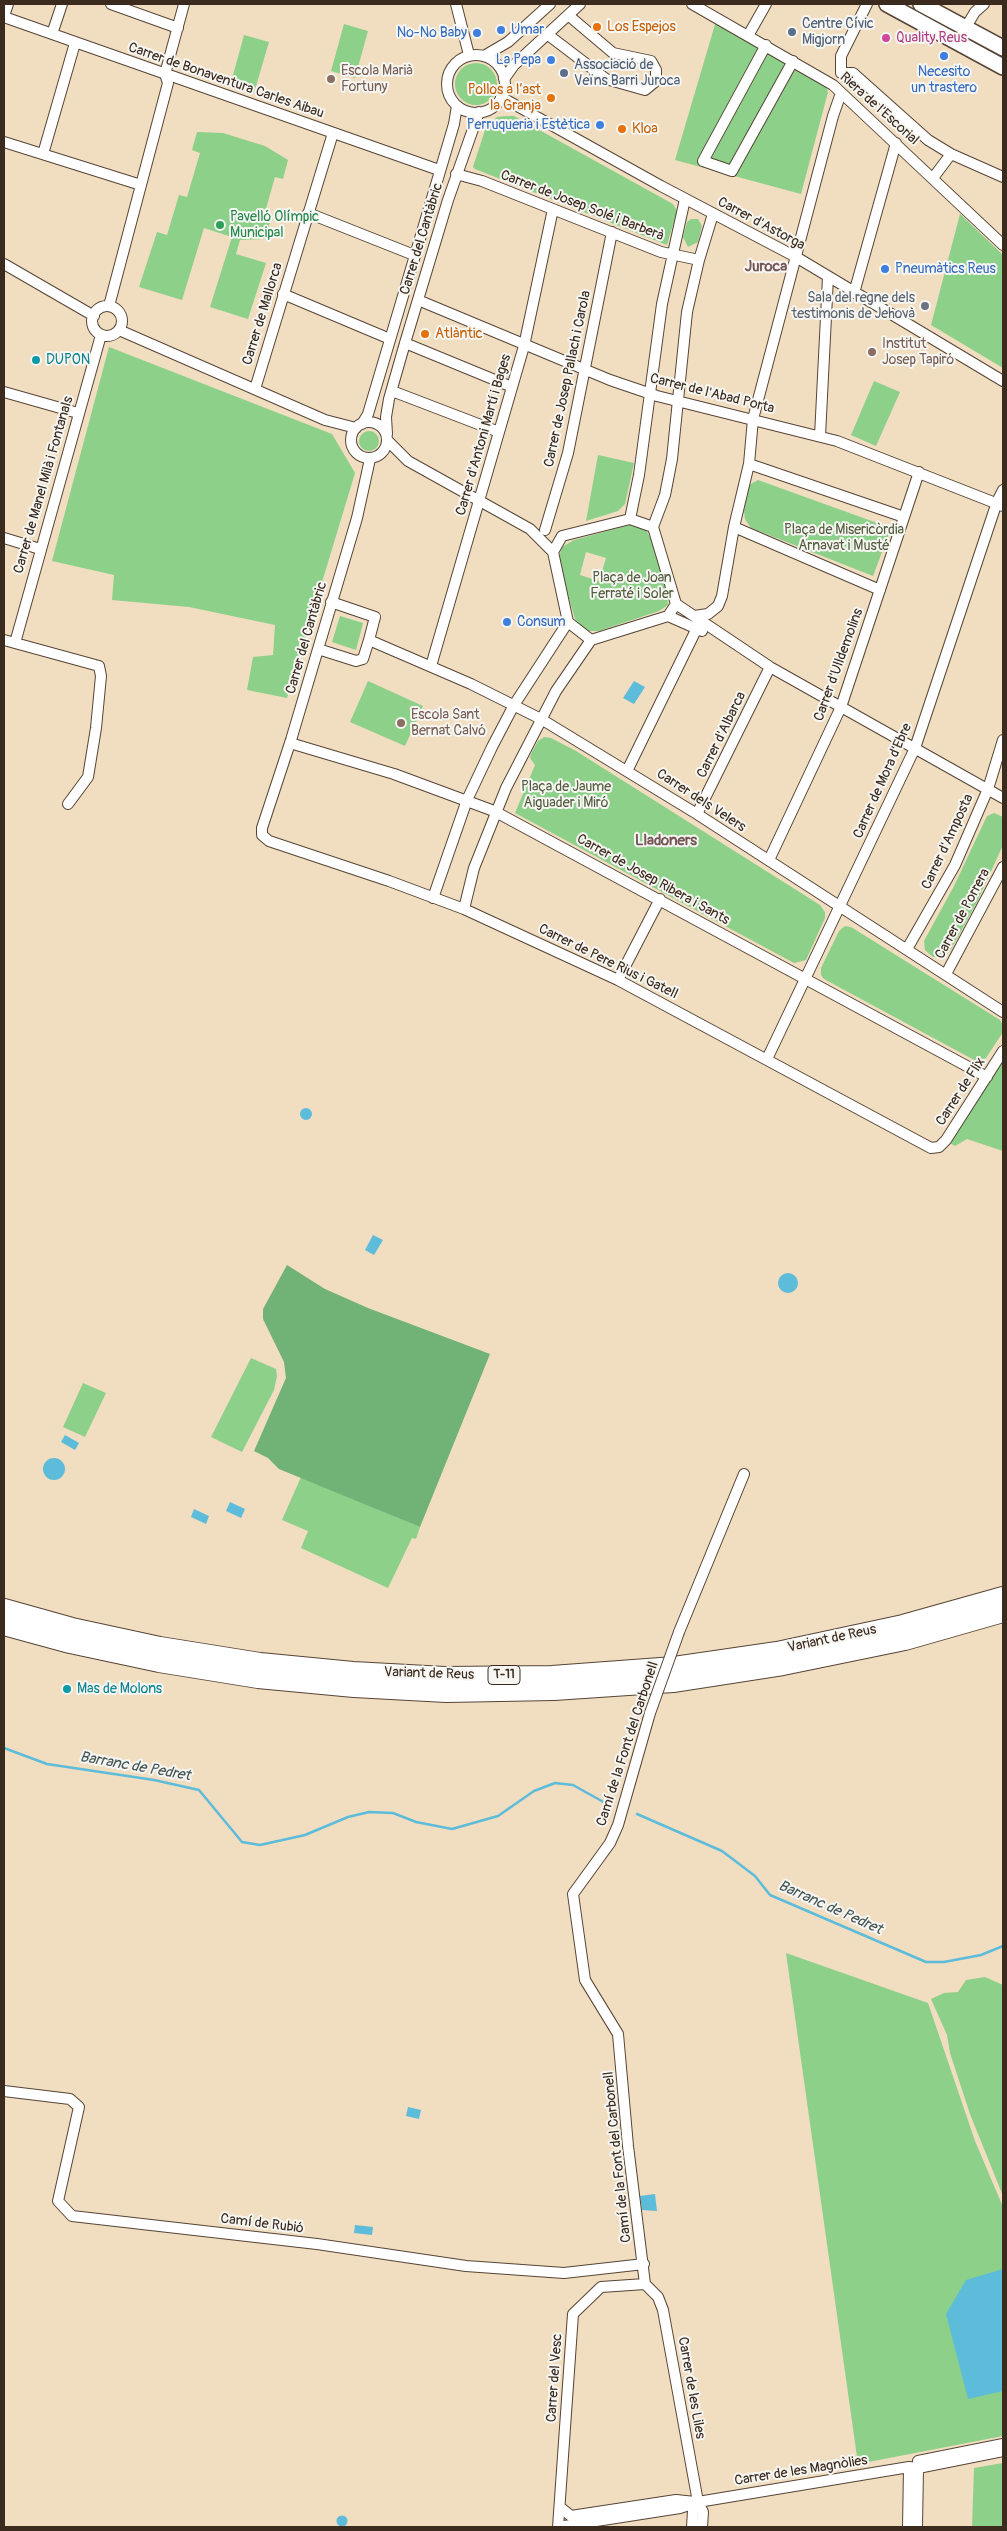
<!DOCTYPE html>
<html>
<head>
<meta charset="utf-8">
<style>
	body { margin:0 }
	#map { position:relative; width:1007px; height:2531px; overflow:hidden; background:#f1ddc0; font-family:Pangolin,sans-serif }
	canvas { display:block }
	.frame { position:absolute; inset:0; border:5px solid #3b2a1e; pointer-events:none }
</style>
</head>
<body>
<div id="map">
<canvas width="1007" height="2531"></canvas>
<div class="frame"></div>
</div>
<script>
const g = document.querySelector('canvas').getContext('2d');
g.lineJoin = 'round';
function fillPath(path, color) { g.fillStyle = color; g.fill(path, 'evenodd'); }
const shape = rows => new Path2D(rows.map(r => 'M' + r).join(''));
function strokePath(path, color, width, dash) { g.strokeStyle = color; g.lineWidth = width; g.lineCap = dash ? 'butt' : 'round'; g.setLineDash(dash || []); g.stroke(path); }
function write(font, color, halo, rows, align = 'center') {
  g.font = font + ' Pangolin,sans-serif'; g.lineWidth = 4; g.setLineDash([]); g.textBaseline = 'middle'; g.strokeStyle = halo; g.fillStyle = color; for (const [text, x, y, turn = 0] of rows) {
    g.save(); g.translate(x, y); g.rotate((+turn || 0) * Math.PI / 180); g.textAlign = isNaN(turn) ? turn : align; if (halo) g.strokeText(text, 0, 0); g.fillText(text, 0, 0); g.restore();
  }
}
fillPath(shape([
	[716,21,826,87,828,92,801,194,675,160],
	[344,24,368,31,355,78,331,71],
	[244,35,269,42,254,93,230,86],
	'455 84a21 21 0 1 1 42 0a21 21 0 1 1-42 0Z',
	[506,116,514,116,673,204,677,211,667,245,475,169,473,167,486,127,497,117],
	[197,132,223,133,265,146,288,160,283,179,275,177,263,219,270,222,265,239,240,240,236,254,266,263,248,319,210,307,232,237,204,228,182,300,139,287,157,232,167,235,179,195,187,197,200,153,192,150],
	[960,214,1003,255,1003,368,931,325],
	[691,219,698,219,702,226,698,242,688,247,683,237,687,222],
	[109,347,332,434,355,473,287,698,247,690,253,657,273,655,275,625,189,607,112,600,114,575,52,561],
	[874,381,900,392,876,446,851,435],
	'359 441a10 10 0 1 1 20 0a10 10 0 1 1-20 0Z',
	[598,455,634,463,625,504,618,511,586,521],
	[758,480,891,528,873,576,751,528,745,519,744,511,749,485],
	[633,524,646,530,652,541,667,591,668,605,659,611,599,631,586,631,575,619,558,561,562,547,574,540],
	[586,552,606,558,599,581,580,575],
	[340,616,363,623,356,650,332,642],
	[368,681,423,706,405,746,350,722],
	[544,737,551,738,576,751,820,905,825,912,825,918,806,960,794,963,515,813,535,765,530,758,531,754,538,741],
	[994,813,1003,817,1003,845,977,902,950,951,943,958,933,957,925,950,924,941,954,886,987,816],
	[845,926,851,927,1000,1020,1003,1025,1003,1032,986,1058,976,1061,824,979,821,975,821,968,839,931],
	[1003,1061,1003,1151,967,1139,955,1146,950,1143],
	[251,1358,276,1369,277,1376,274,1390,242,1452,211,1437],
	[83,1383,106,1393,85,1437,63,1427],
	[301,1477,420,1527,416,1539,412,1538,388,1588,301,1548,308,1531,282,1520],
	[786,1953,928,2003,975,2141,1003,2207,1003,2436,858,2464],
	[985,1977,1003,1985,1003,2196,970,2114,950,2053,947,2035,931,1999,944,1993,958,1992,966,1980],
	[1003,2463,1003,2527,972,2527,974,2468]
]), '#8cd08a');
fillPath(shape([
	[287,1265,325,1289,368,1308,490,1354,420,1527,279,1469,268,1458,254,1451,286,1378,284,1362,263,1319,263,1309]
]), '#71b276');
fillPath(shape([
	[634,681,645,687,634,704,623,698],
	'300 1114a6 6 0 1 1 12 0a6 6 0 1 1-12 0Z',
	[373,1235,383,1240,374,1255,365,1250],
	'778 1283a10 10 0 1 1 20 0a10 10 0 1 1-20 0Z',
	[65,1435,79,1443,75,1450,61,1442],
	'43 1469a11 11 0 1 1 22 0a11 11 0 1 1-22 0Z',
	[230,1502,245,1509,241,1518,226,1511],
	[194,1509,209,1516,206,1524,191,1517],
	[408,2107,421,2110,419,2119,406,2116],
	[655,2194,657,2211,642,2210,640,2196],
	[355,2225,373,2227,372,2235,354,2233],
	[1003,2269,1003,2391,968,2399,946,2314,966,2280],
	'336.5 2521a5.5 5.5 0 1 1 11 0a5.5 5.5 0 1 1-11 0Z'
]), '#5cbcda');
strokePath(shape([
	[4,1748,47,1764,154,1780,199,1790,242,1842,260,1845,305,1835,348,1817,369,1812,393,1813,416,1822,452,1829,498,1816,534,1791,555,1783,573,1785,607,1804],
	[637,1814,722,1851,755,1876,770,1895,926,1962,944,1962,981,1955,1003,1946]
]), '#5cbcda', 2.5);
const street = shape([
	[111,4,178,28],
	[456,4,469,55],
	[692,4,833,85,1003,245],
	[4,16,8,4],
	[4,17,439,170],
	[969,22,975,12,984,4],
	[52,34,62,4],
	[547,34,606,79,645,90,656,81,656,70,651,61,613,53,568,15],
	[749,34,766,4],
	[766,45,703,161,732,171,793,61],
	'447 84a29 29 0 1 1 58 0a29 29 0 1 1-58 0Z',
	[484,56,508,42,550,4],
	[841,73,853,73,928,140,951,154,1003,177],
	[841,73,841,56,867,4],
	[504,79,514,65,580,4],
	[501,97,661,186,796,257,1003,381],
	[4,142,141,185],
	[43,154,75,43],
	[456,174,482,181,661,252,699,260],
	[933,178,951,154],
	[308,213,414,255],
	[4,264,94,316],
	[854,293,896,143],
	[283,294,390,339],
	[418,300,610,380,657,396,837,441,1003,506],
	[109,306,168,83,165,74,184,4],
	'92 321a15 15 0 1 1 30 0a15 15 0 1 1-30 0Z',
	[119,330,325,420,356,428],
	[405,343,512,387],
	[255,389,333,133],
	[392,391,499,432],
	[4,392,78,413],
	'351 440a18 18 0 1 1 36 0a18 18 0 1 1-36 0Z',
	[362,424,368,414,454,124,457,106],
	[387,434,386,417,389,399,405,343,448,200,479,112],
	[820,436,828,277],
	[388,441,408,461,530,529,553,552],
	[370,459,357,518,291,740,262,828,262,835,269,841,389,881,464,909,618,980,931,1148,939,1147,946,1140,1003,1051],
	[749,464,904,517],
	[630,519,653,527,676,604,668,616,591,640,568,622,553,552,562,536,630,519],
	[630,519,639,475,662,304,685,199],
	[653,527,665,495,672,459,687,312,699,260,713,214],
	[734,527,880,590],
	[545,530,568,453,612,232],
	[4,538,40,549],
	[676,604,770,667,1003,798],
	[668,616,702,631],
	[694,616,708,614,718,606,722,596,734,527,749,464,753,419,833,116,841,93],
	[4,640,99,666,101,676,96,728,88,777,68,804],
	[369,640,471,684,541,719,697,814,1003,1012],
	[15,643,101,335],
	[318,649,356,661,363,659,369,640,375,617,331,602],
	[431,666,524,346,553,209],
	[290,743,394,774,494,811,987,1077],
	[627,771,697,628],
	[697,814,770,667],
	[769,860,841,707,919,472],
	[433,898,467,800,492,747,514,705,568,622],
	[464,909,474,868,506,788,556,691,591,640],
	[907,949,955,865,988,789,1003,740],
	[946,974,1003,867],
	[618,980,660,899],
	[767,1059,915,748,997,502,1003,490],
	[679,1632,744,1474],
	[4,2091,70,2099,79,2107,58,2201,72,2216,317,2244,466,2266,564,2273,644,2264],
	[645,2284,628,2146,618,2034,585,1980,573,1894,610,1843,618,1825,650,1713],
	[645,2284,658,2297,663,2310,698,2502,703,2512,702,2527],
	[918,2461,1003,2444],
	[561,2508,571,2516,676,2500,695,2502],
	[558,2527,680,2508,698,2502,909,2467,918,2468,1003,2451],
	[558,2527,573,2314,601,2287,645,2284],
	[692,2527,693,2510,698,2502],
	[908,2527,909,2467],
	[917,2527,918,2468]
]);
const primary = shape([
	[887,4,1003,67],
	[921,4,1003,48]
]);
const highway = shape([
	[4,1608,72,1627,160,1646,260,1662,353,1671,445,1676,552,1675,674,1666,777,1651,903,1624,1003,1596],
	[4,1626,70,1644,159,1663,258,1679,354,1688,446,1693,554,1691,673,1683,783,1666,905,1641,1003,1613]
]);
strokePath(street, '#564536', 12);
strokePath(primary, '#564536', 18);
strokePath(highway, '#564536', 20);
strokePath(street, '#fff', 10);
strokePath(primary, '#fff', 15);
strokePath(highway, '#fff', 18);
const streetBridge = shape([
	[650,1713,679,1632]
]);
strokePath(streetBridge, '#564536', 12, []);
strokePath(streetBridge, '#fff', 10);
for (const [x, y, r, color] of [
	[597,27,5,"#e8710a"],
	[501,30,5,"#3f7fe0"],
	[792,32,5,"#5c6f8a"],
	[477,33,5,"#3f7fe0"],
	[886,38,5,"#d1479c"],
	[944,56,5,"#3f7fe0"],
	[551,60,5,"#3f7fe0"],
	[564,73,5,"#5c6f8a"],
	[331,79,5,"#8d6e63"],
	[551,98,5,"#e8710a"],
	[600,125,5,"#3f7fe0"],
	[622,129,5,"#e8710a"],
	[220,225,5,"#2e9e5b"],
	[885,269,5,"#3f7fe0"],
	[925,306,5,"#6b7280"],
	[425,334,5,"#e8710a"],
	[872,352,5,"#8d6e63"],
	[36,360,5,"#0f9aa8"],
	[507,622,5,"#3f7fe0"],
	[401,723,5,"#8d6e63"],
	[67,1689,5,"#0f9aa8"]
]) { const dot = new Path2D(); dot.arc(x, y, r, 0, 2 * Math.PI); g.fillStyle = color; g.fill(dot); strokePath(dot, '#f6f6f2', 2); }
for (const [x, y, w] of [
	[504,1675,32]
]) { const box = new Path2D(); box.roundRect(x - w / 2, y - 9.5, w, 19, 4); g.fillStyle = '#f6f6f2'; g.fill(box); strokePath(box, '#3b2a1e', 1); }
write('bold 12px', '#3b2a1e', null, [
	["T-11",504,1675]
]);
write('14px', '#4e5e75', '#f6f6f2', [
	["Centre Cívic",802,24],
	["Migjorn",802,40],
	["Associació de",574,65],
	["Veïns Barri Juroca",574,81]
], 'left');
write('14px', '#c56008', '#f6f6f2', [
	["Los Espejos",607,27],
	["Pollos a l’ast",541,90,"right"],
	["la Granja",541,106,"right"],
	["Kloa",632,129],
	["Atlàntic",435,334]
], 'left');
write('14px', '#366cbe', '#f6f6f2', [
	["Umar",511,30],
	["No-No Baby",467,33,"right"],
	["La Pepa",541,60,"right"],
	["Necesito",944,72,"center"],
	["un trastero",944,88,"center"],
	["Perruqueria i Estètica",590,125,"right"],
	["Pneumàtics Reus",895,269],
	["Consum",517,622]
], 'left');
write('14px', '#b23c85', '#f6f6f2', [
	["Quality Reus",896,38]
], 'left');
write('14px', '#785e54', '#f6f6f2', [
	["Escola Marià",341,71],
	["Fortuny",341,87],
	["Institut",882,344],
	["Josep Tapiró",882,360],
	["Escola Sant",411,715],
	["Bernat Calvó",411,731]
], 'left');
write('14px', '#3b2a1e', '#f6f6f2', [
	["Carrer de Bonaventura Carles Aibau",226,81,19],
	["Riera de l'Escorial",879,109,42],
	["Carrer de Josep Solé i Barberà",582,206,21],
	["Carrer d'Astorga",761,224,28],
	["Carrer del Cantàbric",422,239,-73],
	["Carrer de Mallorca",263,314,-73],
	["Carrer de Josep Pallach i Carola",568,379,-78],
	["Carrer de l'Abad Porta",712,394,14],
	["Carrer d'Antoni Martí i Bages",484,435,-74],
	["Carrer de Manel Milà i Fontanals",44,485,-74],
	["Carrer del Cantàbric",307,638,-74],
	["Carrer d'Ulldemolins",839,665,-70],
	["Carrer d'Albarca",722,735,-64],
	["Carrer de Mora d'Ebre",883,781,-66],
	["Carrer dels Velers",701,801,33],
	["Carrer d'Amposta",948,842,-65],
	["Carrer de Josep Ribera i Sants",653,880,29],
	["Carrer de Porrera",963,914,-62],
	["Carrer de Pere Rius i Gatell",608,962,26],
	["Carrer de Flix",961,1092,-57],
	["Variant de Reus",832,1639,-12],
	["Variant de Reus",429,1674,2],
	["Camí de la Font del Carbonell",628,1744,-72],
	["Camí de la Font del Carbonell",618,2157,-96],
	["Camí de Rubió",262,2224,7],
	["Carrer del Vesc",555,2378,-86],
	["Carrer de les Liles",691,2388,80],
	["Carrer de les Magnòlies",801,2471,-9]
]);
write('14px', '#27864d', '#f6f6f2', [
	["Pavelló Olímpic",230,217],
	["Municipal",230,233]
], 'left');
write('14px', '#5b616d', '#f6f6f2', [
	["Sala del regne dels",915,298],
	["testimonis de Jehovà",915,314]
], 'right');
write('14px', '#0d838f', '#f6f6f2', [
	["DUPON",46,360],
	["Mas de Molons",77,1689]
], 'left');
write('14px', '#535c3e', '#f6f6f2', [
	["Plaça de Misericòrdia",844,530],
	["Arnavat i Musté",844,546],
	["Plaça de Joan",632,578],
	["Ferraté i Soler",632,594],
	["Plaça de Jaume",566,787],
	["Aiguader i Miró",566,803]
]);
write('bold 15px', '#765657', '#f6f6f2', [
	["Juroca",766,267],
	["Lladoners",666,841]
]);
write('italic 15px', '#455656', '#f6f6f2', [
	["Barranc de Pedret",135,1767,10],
	["Barranc de Pedret",830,1908,24]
]);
</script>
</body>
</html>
